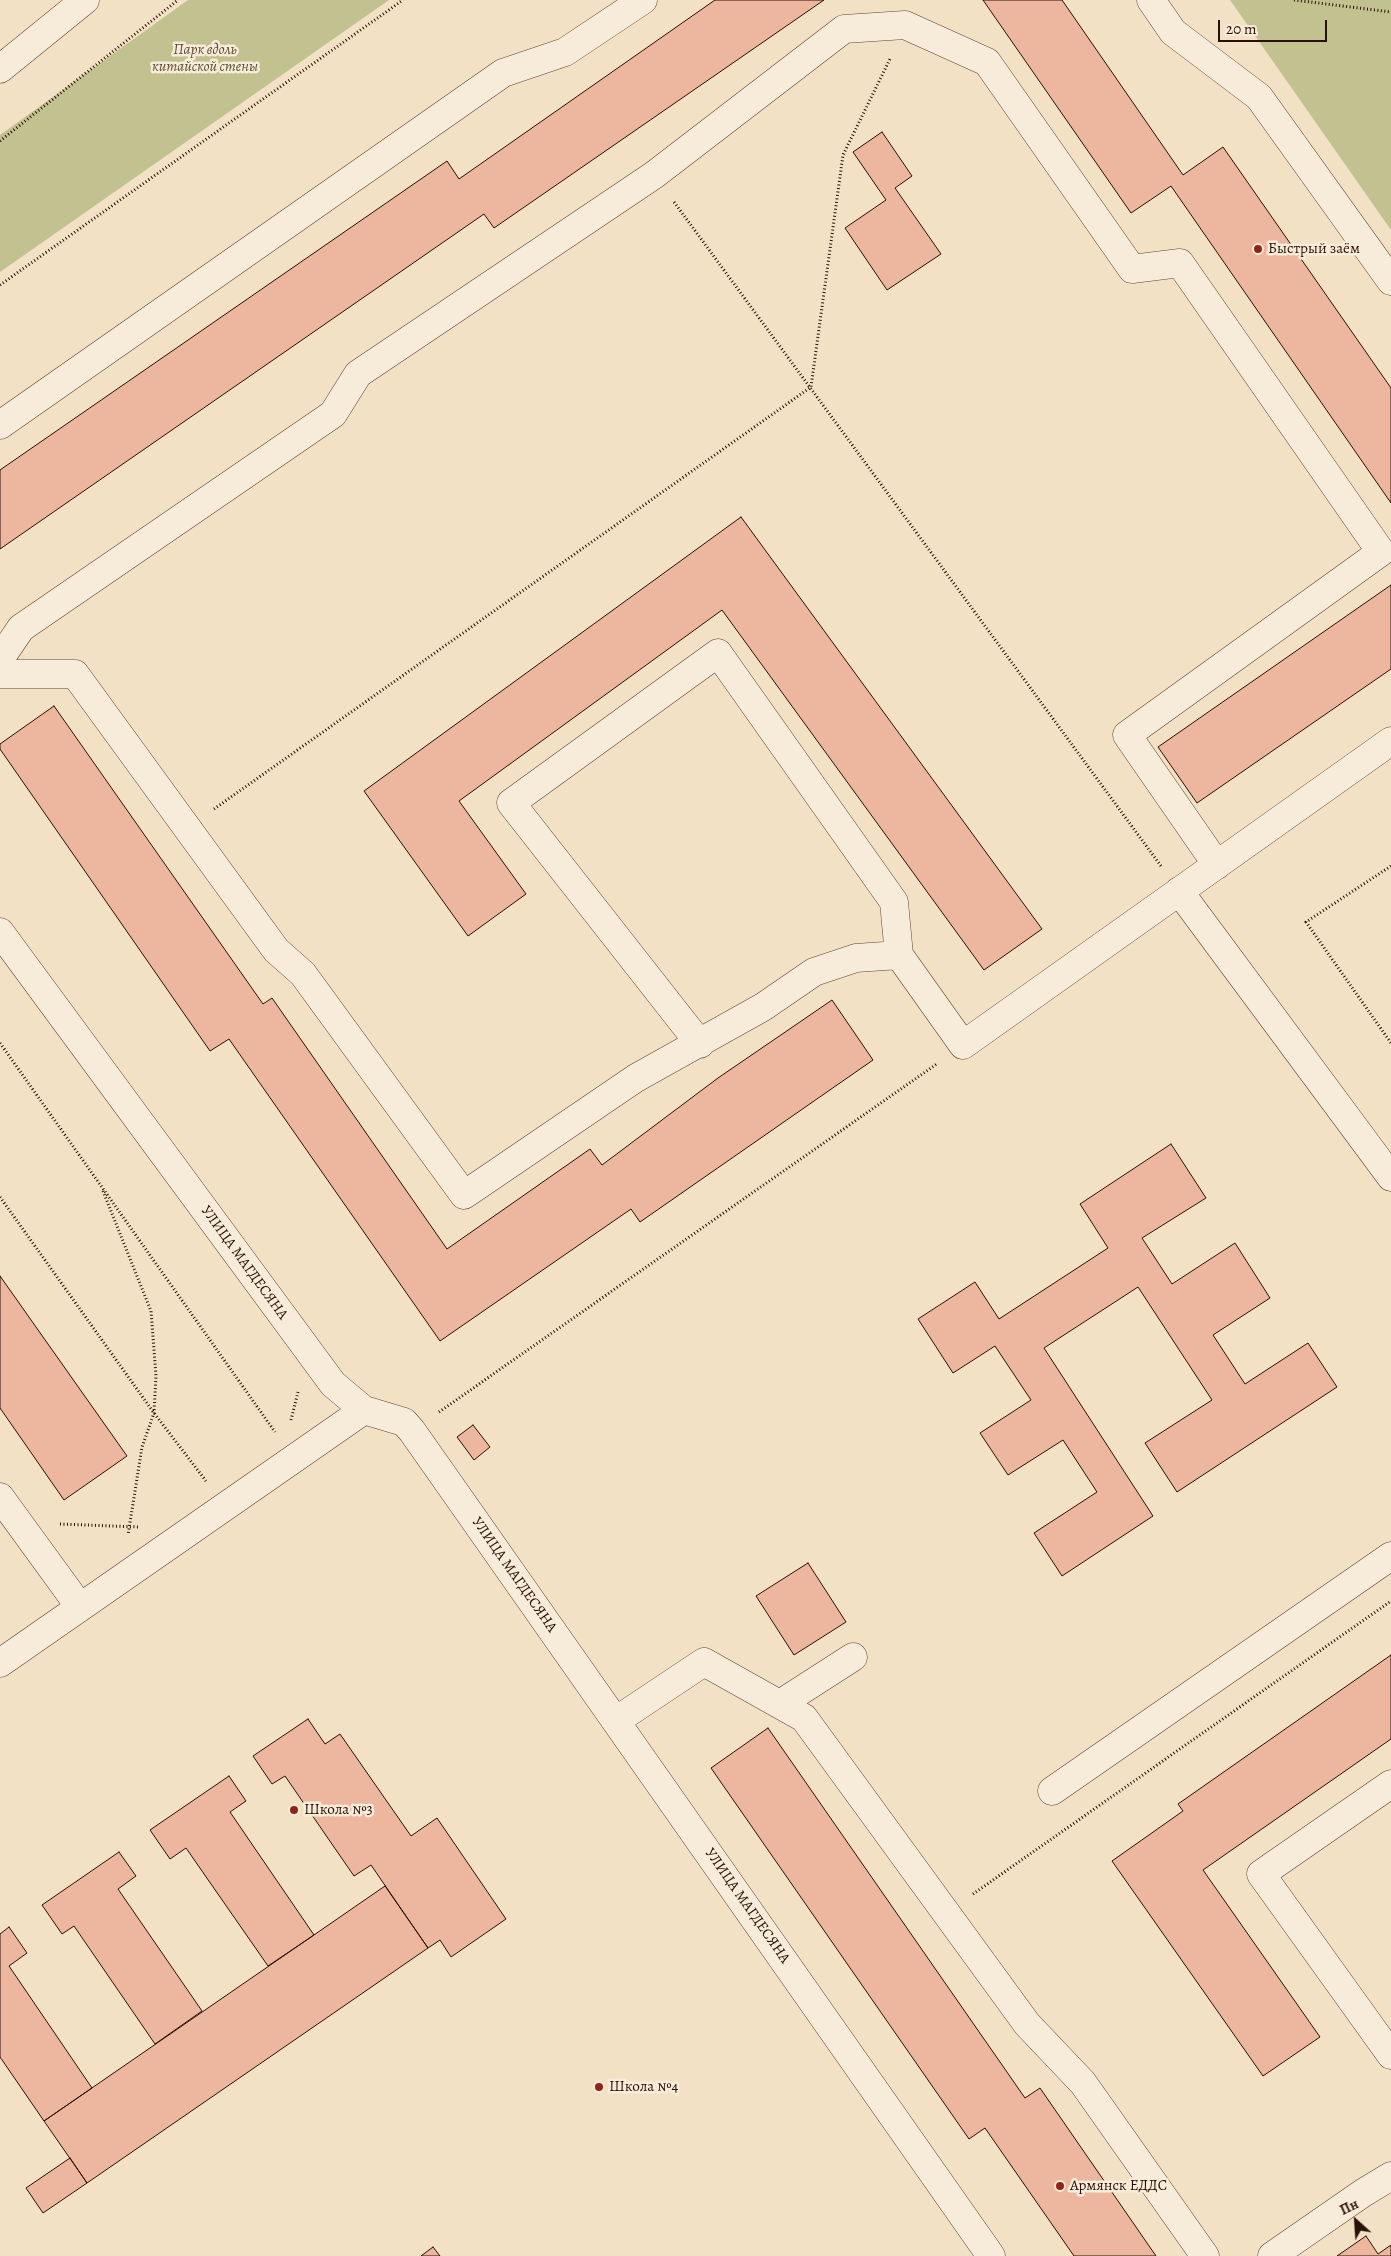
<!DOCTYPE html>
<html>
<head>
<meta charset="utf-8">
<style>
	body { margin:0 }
	#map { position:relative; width:1391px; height:2256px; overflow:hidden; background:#f3e1c5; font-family:Alegreya,serif }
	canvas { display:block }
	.north { position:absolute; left:1331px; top:2196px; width:50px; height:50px; -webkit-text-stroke:4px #f7ecd9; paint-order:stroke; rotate:334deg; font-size:14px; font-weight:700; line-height:20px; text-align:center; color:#2a0f04 }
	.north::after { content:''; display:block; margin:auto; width:18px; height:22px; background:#2a0f04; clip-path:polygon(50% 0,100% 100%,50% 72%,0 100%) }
	.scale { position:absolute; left:1218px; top:20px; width:109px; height:22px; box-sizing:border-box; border:2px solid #2a0f04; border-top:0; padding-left:6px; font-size:15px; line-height:18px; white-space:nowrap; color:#2a0f04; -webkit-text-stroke:4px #f7ecd9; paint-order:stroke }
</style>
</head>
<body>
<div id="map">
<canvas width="1391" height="2256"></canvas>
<div class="north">Пн</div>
<div class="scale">20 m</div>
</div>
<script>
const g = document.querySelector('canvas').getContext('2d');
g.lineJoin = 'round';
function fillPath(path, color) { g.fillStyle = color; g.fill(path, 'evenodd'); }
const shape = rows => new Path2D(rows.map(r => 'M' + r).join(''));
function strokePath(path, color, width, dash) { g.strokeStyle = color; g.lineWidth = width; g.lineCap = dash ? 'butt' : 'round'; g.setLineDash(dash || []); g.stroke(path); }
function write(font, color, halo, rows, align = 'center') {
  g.font = font + ' Alegreya,serif'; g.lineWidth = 5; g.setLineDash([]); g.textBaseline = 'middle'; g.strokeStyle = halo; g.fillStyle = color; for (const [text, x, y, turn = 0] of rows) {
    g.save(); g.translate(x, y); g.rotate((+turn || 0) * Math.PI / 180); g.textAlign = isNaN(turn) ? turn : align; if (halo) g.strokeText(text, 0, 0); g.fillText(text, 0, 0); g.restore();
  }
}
fillPath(shape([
	[188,0,389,0,0,272,0,135],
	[1230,0,1391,0,1391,230]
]), '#c2c190');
const building = shape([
	[715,0,824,0,494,228,484,214,0,549,0,470,447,161,459,179,715,0],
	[983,0,1062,0,1183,175,1223,147,1391,388,1391,503,1171,186,1131,213,983,0],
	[882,132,912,176,895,188,941,254,887,290,845,228,886,200,853,152,882,132],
	[741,517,1042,929,984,970,722,610,459,801,526,894,468,936,364,791,741,517],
	[1391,585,1391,669,1197,803,1158,747,1391,585],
	[54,706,263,1004,272,998,447,1249,590,1149,602,1165,718,1078,832,1000,873,1060,640,1222,631,1209,440,1341,229,1039,210,1051,0,749,0,744,54,706],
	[1171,1144,1206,1198,1142,1238,1172,1284,1235,1243,1270,1298,1213,1335,1245,1384,1308,1343,1337,1387,1177,1492,1145,1443,1212,1400,1138,1287,1044,1348,1153,1516,1062,1576,1034,1533,1097,1492,1063,1440,1008,1475,980,1433,1031,1400,995,1346,953,1373,918,1319,975,1282,999,1319,1108,1248,1080,1204,1171,1144],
	[0,1276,127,1456,64,1500,0,1408,0,1276],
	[473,1425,490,1447,474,1460,457,1437,473,1425],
	[808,1563,846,1622,794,1655,756,1596,808,1563],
	[1391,1655,1391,1739,1203,1870,1320,2037,1263,2076,1112,1861,1183,1811,1178,1804,1391,1655],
	[308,1719,325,1744,340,1734,411,1836,437,1818,506,1919,451,1957,440,1940,428,1948,371,1865,354,1876,285,1776,272,1784,253,1756,308,1719],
	[768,1728,1025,2098,1040,2088,1156,2256,1074,2256,985,2128,969,2139,711,1768,768,1728],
	[229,1776,246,1801,230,1812,314,1935,268,1966,186,1848,170,1859,150,1830,229,1776],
	[119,1852,136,1876,118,1889,202,2011,155,2044,74,1926,62,1934,42,1905,119,1852],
	[385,1886,428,1948,87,2183,44,2121,385,1886],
	[9,1927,27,1953,9,1966,92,2088,44,2121,0,2057,0,1934,9,1927],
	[70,2158,87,2183,43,2213,26,2188,70,2158],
	[1366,2236,1378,2254,1391,2245,1391,2256,1337,2256,1366,2236],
	[433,2247,440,2256,421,2256,433,2247]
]);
fillPath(building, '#ecb79e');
strokePath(building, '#2a0f04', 1);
const minor = shape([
	[1151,0,1173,32,1259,97,1391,281],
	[0,69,85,0],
	[0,425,503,73,565,52,643,0],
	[0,659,21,628,333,414,358,374,654,175,844,29,905,25,987,62,1132,269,1180,263,1381,552,1127,735,1217,865],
	[0,674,75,674,276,950,303,974,464,1195,636,1078,763,1007,814,972,856,958,899,955],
	[1179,891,1391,1177],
	[0,932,333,1384,364,1410,404,1422,412,1431,991,2256],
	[700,1044,511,803,718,653,894,902,899,955,963,1045,1391,741],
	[0,1497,80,1607],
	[0,1663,364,1410],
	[780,1704,853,1657],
	[617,1720,704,1662,804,1718,1027,2024,1083,2083,1205,2256],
	[1391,1784,1261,1874,1391,2055],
	[1052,1791,1391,1556],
	[1272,2256,1363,2193,1391,2176]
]);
strokePath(minor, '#5c4434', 29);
strokePath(shape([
	[1294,0,1391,12],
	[0,141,178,0],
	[674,202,1161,866],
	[0,285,403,0],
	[214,809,811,387,843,155,890,59],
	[1391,866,1306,922,1391,1043],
	[0,1043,275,1432],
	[103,1191,151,1311,156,1376,154,1413,142,1447,128,1535],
	[0,1197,154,1413,206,1481],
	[439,1412,938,1063],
	[291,1420,298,1392],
	[60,1524,138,1527],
	[973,1894,1391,1601]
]), '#2a0f04', 3, [1, 2.5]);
strokePath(minor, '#f7ecd9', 28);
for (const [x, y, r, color] of [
	[1258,249,5,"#8f2418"],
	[294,1810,5,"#8f2418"],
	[599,2087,5,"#8f2418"],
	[1060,2186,5,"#8f2418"]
]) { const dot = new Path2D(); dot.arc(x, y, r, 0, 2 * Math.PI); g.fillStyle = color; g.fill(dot); strokePath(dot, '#f7ecd9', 2); }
write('italic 15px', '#5f4d35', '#f7ecd9', [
	["Парк вдоль",205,50],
	["китайской стены",205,67]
]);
write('15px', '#2a0f04', '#f7ecd9', [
	["Быстрый заём",1268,249],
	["Школа №3",304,1810],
	["Школа №4",609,2087],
	["Армянск ЕДДС",1070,2186]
], 'left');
write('15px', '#2a0f04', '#f7ecd9', [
	["УЛИЦА МАГДЕСЯНА",244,1263,54],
	["УЛИЦА МАГДЕСЯНА",514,1575,55],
	["УЛИЦА МАГДЕСЯНА",747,1906,55]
]);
</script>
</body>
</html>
